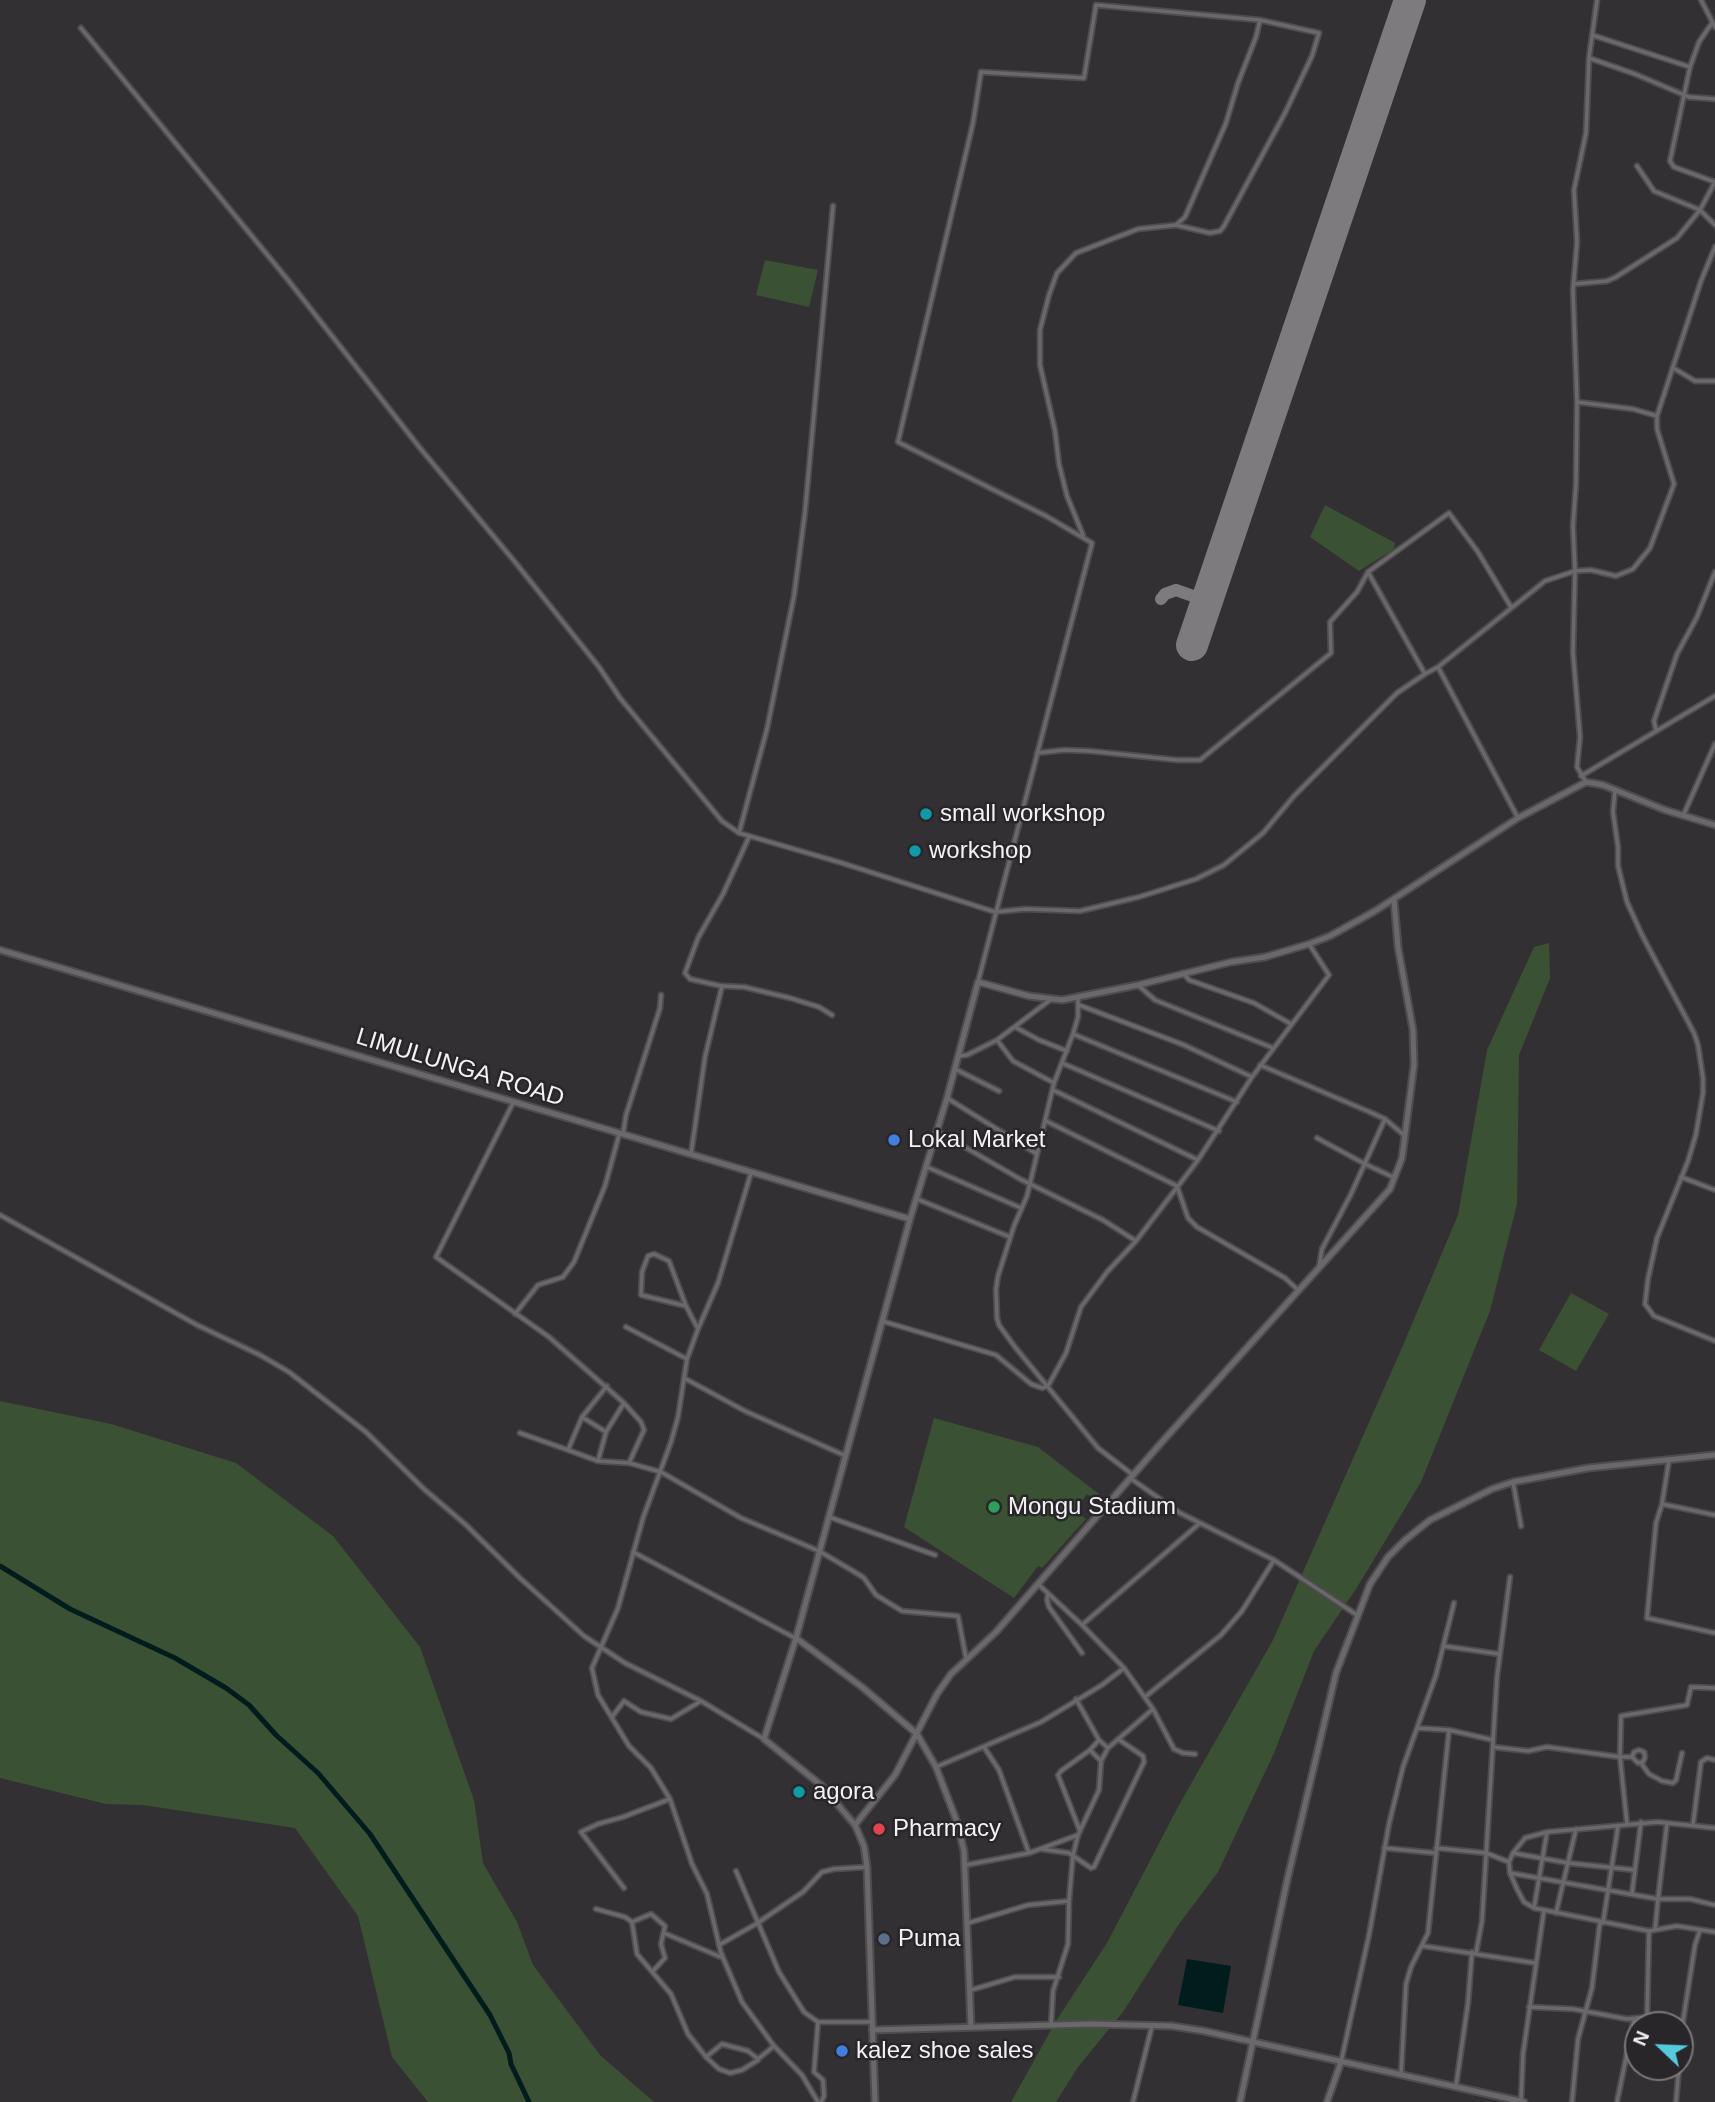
<!DOCTYPE html>
<html>
<head>
<meta charset="utf-8">
<style>
	body { margin:0 }
	#map { position:relative; width:1715px; height:2102px; overflow:hidden; background:#333033; font-family:Helvetica,sans-serif }
	canvas { display:block }
	.north { position:absolute; left:1624px; top:2011px; width:70px; height:70px; box-sizing:border-box; background:#292629; border:2px solid #7a777a; border-radius:50%; rotate:293deg; font-size:19px; font-weight:700; line-height:28px; text-align:center; color:#f3f1f3 }
	.north::after { content:''; display:block; margin:auto; width:24px; height:32px; background:#54cadd; clip-path:polygon(50% 0,100% 100%,50% 72%,0 100%) }
</style>
</head>
<body>
<div id="map">
<canvas width="1715" height="2102"></canvas>
<div class="north">N</div>
</div>
<script>
const g = document.querySelector('canvas').getContext('2d');
g.lineJoin = 'round';
function fillPath(path, color) { g.fillStyle = color; g.fill(path, 'evenodd'); }
const shape = rows => new Path2D(rows.map(r => 'M' + r).join(''));
function strokePath(path, color, width, dash) { g.strokeStyle = color; g.lineWidth = width; g.lineCap = dash ? 'butt' : 'round'; g.setLineDash(dash || []); g.stroke(path); }
function write(font, color, halo, rows, align = 'center') {
  g.font = font + ' Helvetica,sans-serif'; g.lineWidth = 5; g.setLineDash([]); g.textBaseline = 'middle'; g.strokeStyle = halo; g.fillStyle = color; for (const [text, x, y, turn = 0] of rows) {
    g.save(); g.translate(x, y); g.rotate((+turn || 0) * Math.PI / 180); g.textAlign = isNaN(turn) ? turn : align; if (halo) g.strokeText(text, 0, 0); g.fillText(text, 0, 0); g.restore();
  }
}
fillPath(shape([
	[765,260,818,270,809,307,756,295],
	[1325,505,1395,543,1394,549,1359,571,1310,537],
	[1549,943,1550,978,1519,1055,1517,1204,1490,1311,1421,1482,1356,1589,1314,1651,1274,1753,1218,1872,1179,1924,1123,2012,1078,2067,1056,2102,1011,2102,1056,2021,1107,1943,1179,1805,1273,1640,1404,1343,1458,1215,1487,1050,1534,947],
	[1571,1293,1609,1314,1576,1371,1539,1350],
	[0,1401,111,1424,236,1463,333,1536,420,1647,474,1800,483,1863,517,1922,533,1965,600,2055,654,2102,428,2102,392,2057,358,1916,295,1828,143,1805,106,1804,0,1778],
	[934,1418,1038,1447,1104,1498,1100,1503,1087,1494,1075,1510,1086,1519,1042,1568,1038,1566,1014,1598,904,1527]
]), '#3b5133');
fillPath(shape([
	[1187,1959,1231,1966,1223,2013,1178,2005]
]), '#011c1d');
strokePath(shape([
	[0,1566,70,1609,175,1658,226,1688,249,1705,276,1735,318,1773,370,1834,490,2015,509,2053,511,2064,529,2102]
]), '#011c1d', 5);
strokePath(shape([
	[1161,599,1165,594,1176,590,1207,601]
]), '#7e7b7e', 12);
strokePath(shape([
	[1192,645,1410,0]
]), '#7e7b7e', 32);
const minor = shape([
	[1701,0,1715,27],
	[81,28,288,280,420,448,515,562,599,667,620,698,722,821,739,833,842,863,995,912,1025,909,1080,911,1139,897,1196,879,1224,865,1263,833,1294,796,1397,693,1425,674],
	[1592,35,1690,67,1670,161,1674,167,1715,182],
	[1589,58,1635,74,1689,97,1715,99],
	[1690,67,1699,42,1712,23],
	[1715,182,1700,210,1715,225],
	[1574,284,1607,281,1616,277,1677,238,1700,210,1654,191,1637,166],
	[1675,369,1695,381,1715,381],
	[1657,416,1701,281,1715,247],
	[1083,535,1067,496,1059,464,1055,431,1040,365,1040,330,1049,295,1057,273,1076,253,1138,229,1176,225,1185,217,1226,123,1238,83,1256,37,1260,20],
	[1438,667,1425,674,1368,572,1449,513,1478,552,1511,607],
	[1656,730,1654,721,1677,654,1697,617,1715,572],
	[1037,753,1064,750,1090,751,1177,760,1200,760,1331,653,1330,622,1357,592,1368,572],
	[1581,776,1715,696],
	[1586,782,1577,767,1580,737,1573,652,1575,571,1573,526,1576,484,1577,402,1573,290,1577,242,1574,190,1586,133,1589,58,1597,0],
	[1615,790,1613,812,1618,847,1618,866,1627,902,1642,935,1694,1033,1698,1045,1703,1078,1703,1093,1696,1134,1688,1161,1657,1238,1648,1279,1645,1304,1654,1316,1715,1341],
	[1683,816,1715,744],
	[1518,818,1438,667,1545,581,1575,571,1591,570,1616,576,1633,569,1650,548,1674,484,1657,429,1657,416,1633,409,1577,402],
	[739,833,767,729,794,596,805,512,833,206],
	[1183,973,1189,980,1254,1003,1291,1024],
	[978,982,1092,543,1046,516,898,442,973,123,981,72,1084,78,1096,5,1260,20,1319,33,1312,56,1285,113,1224,226,1220,231,1210,233,1176,225],
	[721,986,690,979,685,973,698,938,723,894,749,837],
	[1139,986,1155,1000,1273,1048],
	[1078,998,1078,1017,1073,1034,1054,1083,1027,1196,1014,1226,998,1276,996,1289,997,1318,999,1325,1015,1347,1098,1448,1133,1475],
	[1079,1005,1184,1045,1252,1077],
	[1015,1027,1039,1040,1067,1051],
	[1073,1034,1237,1102],
	[997,1040,1013,1061,1054,1083],
	[958,1056,967,1055,997,1040,1050,1000],
	[1062,1063,1219,1131],
	[1260,1065,1372,1113,1385,1119,1405,1136],
	[955,1069,999,1091],
	[1053,1090,1198,1160],
	[947,1098,1037,1154],
	[513,1103,436,1257,549,1337,624,1403],
	[1046,1121,1177,1186,1188,1218,1197,1227,1285,1278,1298,1290],
	[937,1131,1020,1179,1103,1220,1136,1241],
	[623,1134,626,1115,660,1008,661,995],
	[1317,1138,1365,1164,1395,1178],
	[691,1154,705,1057,722,986,744,987,790,998,819,1007,832,1015],
	[927,1167,1021,1208],
	[1681,1177,1715,1190],
	[917,1199,1010,1237],
	[0,1215,197,1325,260,1355,289,1372,366,1432,424,1489,465,1524,520,1578,584,1636,625,1663,701,1701,764,1739],
	[1319,1267,1322,1249,1351,1194,1385,1119],
	[686,1306,641,1295,642,1272,648,1256,654,1254,669,1261,686,1306,698,1329,687,1359,678,1417,671,1442,643,1518,618,1608,592,1668,598,1695,629,1746,651,1768,670,1799,692,1864,707,1894,721,1953,742,2002,774,2046,802,2075,818,2102],
	[515,1314,538,1285,563,1277,574,1262,605,1186,619,1135],
	[882,1321,996,1355,1031,1384,1042,1388,1048,1386,1066,1353,1081,1307,1107,1272,1136,1241,1198,1160,1252,1077,1329,975,1309,944],
	[626,1327,687,1359],
	[698,1329,718,1283,751,1173],
	[684,1378,745,1411,846,1456],
	[582,1417,606,1432],
	[520,1433,568,1450,582,1417,607,1386],
	[568,1450,598,1461],
	[1669,1460,1662,1504,1715,1515],
	[629,1463,644,1430,641,1422,624,1403,606,1432,598,1461,629,1463,661,1472,741,1518,819,1551,858,1574,864,1578,876,1595,902,1611,958,1616,966,1658],
	[1130,1478,1180,1513,1274,1560,1357,1615],
	[1513,1482,1521,1526],
	[1662,1504,1656,1523,1647,1618,1715,1633],
	[829,1517,935,1555],
	[633,1552,795,1638],
	[1038,1584,1082,1625,1124,1668,1153,1709,1174,1749,1183,1753,1195,1754],
	[1048,1594,1047,1600,1049,1607,1082,1653],
	[1082,1625,1200,1523],
	[1443,1646,1499,1654],
	[1145,1697,1221,1635,1242,1611,1274,1560],
	[1076,1699,1099,1740,1108,1748],
	[612,1717,624,1701,641,1712,671,1719,701,1701],
	[1417,1728,1449,1730,1493,1740],
	[984,1747,999,1770,1029,1853],
	[1493,1747,1528,1751,1547,1747,1620,1757,1627,1824],
	[1090,1750,1101,1761],
	[1632,1757,1634,1752,1639,1750,1644,1752,1645,1757,1643,1762,1638,1763,1632,1757,1620,1757,1621,1716,1687,1705,1691,1687,1715,1688],
	[1641,1763,1649,1774,1662,1781,1673,1783,1676,1780,1682,1753],
	[936,1767,1041,1722,1102,1685,1124,1668],
	[1667,1823,1658,1899,1690,1899,1715,1905],
	[1693,1825,1701,1762,1707,1758,1715,1760],
	[1080,1831,1058,1775,1061,1771,1090,1750,1099,1740],
	[1384,1848,1435,1853],
	[1436,1848,1486,1853,1509,1862,1510,1873,1517,1889,1524,1902,1534,1908,1649,1931,1677,1926,1715,1932],
	[1041,1849,1069,1853,1091,1868,1094,1867,1144,1762,1143,1756,1118,1739],
	[1513,1853,1568,1863,1635,1870],
	[1509,1862,1513,1853,1525,1838,1547,1832],
	[966,1865,1029,1853,1078,1835],
	[736,1871,779,1972,804,2012,818,2022,872,2022],
	[1510,1873,1658,1899,1655,1930],
	[624,1888,581,1832,598,1824,623,1817,670,1799],
	[1632,1893,1641,1822],
	[1534,1908,1547,1832,1658,1822,1715,1828],
	[596,1909,625,1917,632,1922,637,1954,671,1994,688,2034,706,2057,722,2044,748,2051,758,2059,774,2046],
	[1556,1913,1576,1829],
	[632,1922,651,1914,665,1926,661,1944,665,1958,653,1971],
	[968,1923,1028,1905,1069,1901],
	[1603,1923,1618,1826],
	[664,1933,723,1958],
	[719,1945,756,1924,803,1892,822,1872,834,1869,867,1867],
	[1423,1946,1535,1963],
	[1476,1953,1482,1921,1497,1677,1510,1577],
	[971,1990,1015,1977,1059,1977],
	[1529,2007,1573,2009,1627,2019,1647,2017,1683,2021],
	[1647,2017,1649,1931],
	[818,2022,814,2072,823,2080,824,2096,821,2102],
	[1051,2026,1053,1991,1068,1944,1069,1901,1073,1855,1078,1835,1099,1790,1101,1761,1108,1748,1153,1709],
	[706,2057,719,2069,730,2073,742,2070,758,2060],
	[1680,2057,1683,2021,1695,1945,1700,1930],
	[1341,2062,1369,1935,1389,1824,1403,1767,1436,1675,1454,1603],
	[1401,2075,1406,1984,1411,1967,1428,1933,1449,1730],
	[1456,2086,1468,2003,1472,1952],
	[1521,2101,1523,2054,1544,1910],
	[1133,2102,1152,2026],
	[1572,2102,1578,2039,1592,1988,1600,1922],
	[1617,2102,1634,2019],
	[1676,2102,1679,2067]
]);
const tertiary = shape([
	[796,1638,862,1687,917,1734,936,1767,957,1822,964,1851,971,2027],
	[855,1825,895,1775,937,1694,951,1674,996,1632,1161,1443,1390,1189,1402,1158,1414,1065,1413,1030,1398,947,1394,900],
	[1240,2102,1287,1881,1336,1673,1370,1584,1388,1557,1405,1540,1430,1520,1492,1489,1513,1482,1588,1468,1715,1455],
	[1327,2102,1341,2062]
]);
const secondary = shape([
	[0,950,910,1219],
	[872,2030,1091,2024,1172,2026,1204,2031,1524,2102],
	[875,2102,867,1867,864,1846,855,1825,822,1786,764,1739,796,1638,910,1219,947,1098,978,982,1029,996,1062,1000,1138,985,1231,962,1265,957,1309,944,1330,936,1375,911,1518,818,1586,782,1603,785,1665,810,1715,825]
]);
strokePath(minor, '#4e4c4e', 7);
strokePath(tertiary, '#4e4c4e', 9);
strokePath(secondary, '#4e4c4e', 9);
strokePath(minor, '#6a686a', 3.5);
strokePath(tertiary, '#6a686a', 5);
strokePath(secondary, '#6a686a', 5);
for (const [x, y, r, color] of [
	[926,814,7,"#0f9aa8"],
	[915,851,7,"#0f9aa8"],
	[894,1140,7,"#3f7fe0"],
	[994,1507,7,"#2e9e5b"],
	[799,1792,7,"#0f9aa8"],
	[879,1829,7,"#e0444e"],
	[884,1939,7,"#5c6f8a"],
	[842,2051,7,"#3f7fe0"]
]) { const dot = new Path2D(); dot.arc(x, y, r, 0, 2 * Math.PI); g.fillStyle = color; g.fill(dot); strokePath(dot, '#292629', 2.5); }
write('24px', '#f3f1f3', '#292629', [
	["small workshop",940,814],
	["workshop",929,851],
	["Lokal Market",908,1140],
	["Mongu Stadium",1008,1507],
	["agora",813,1792],
	["Pharmacy",893,1829],
	["Puma",898,1939],
	["kalez shoe sales",856,2051]
], 'left');
write('24px', '#f3f1f3', '#292629', [
	["LIMULUNGA ROAD",460,1068,17]
]);
</script>
</body>
</html>
